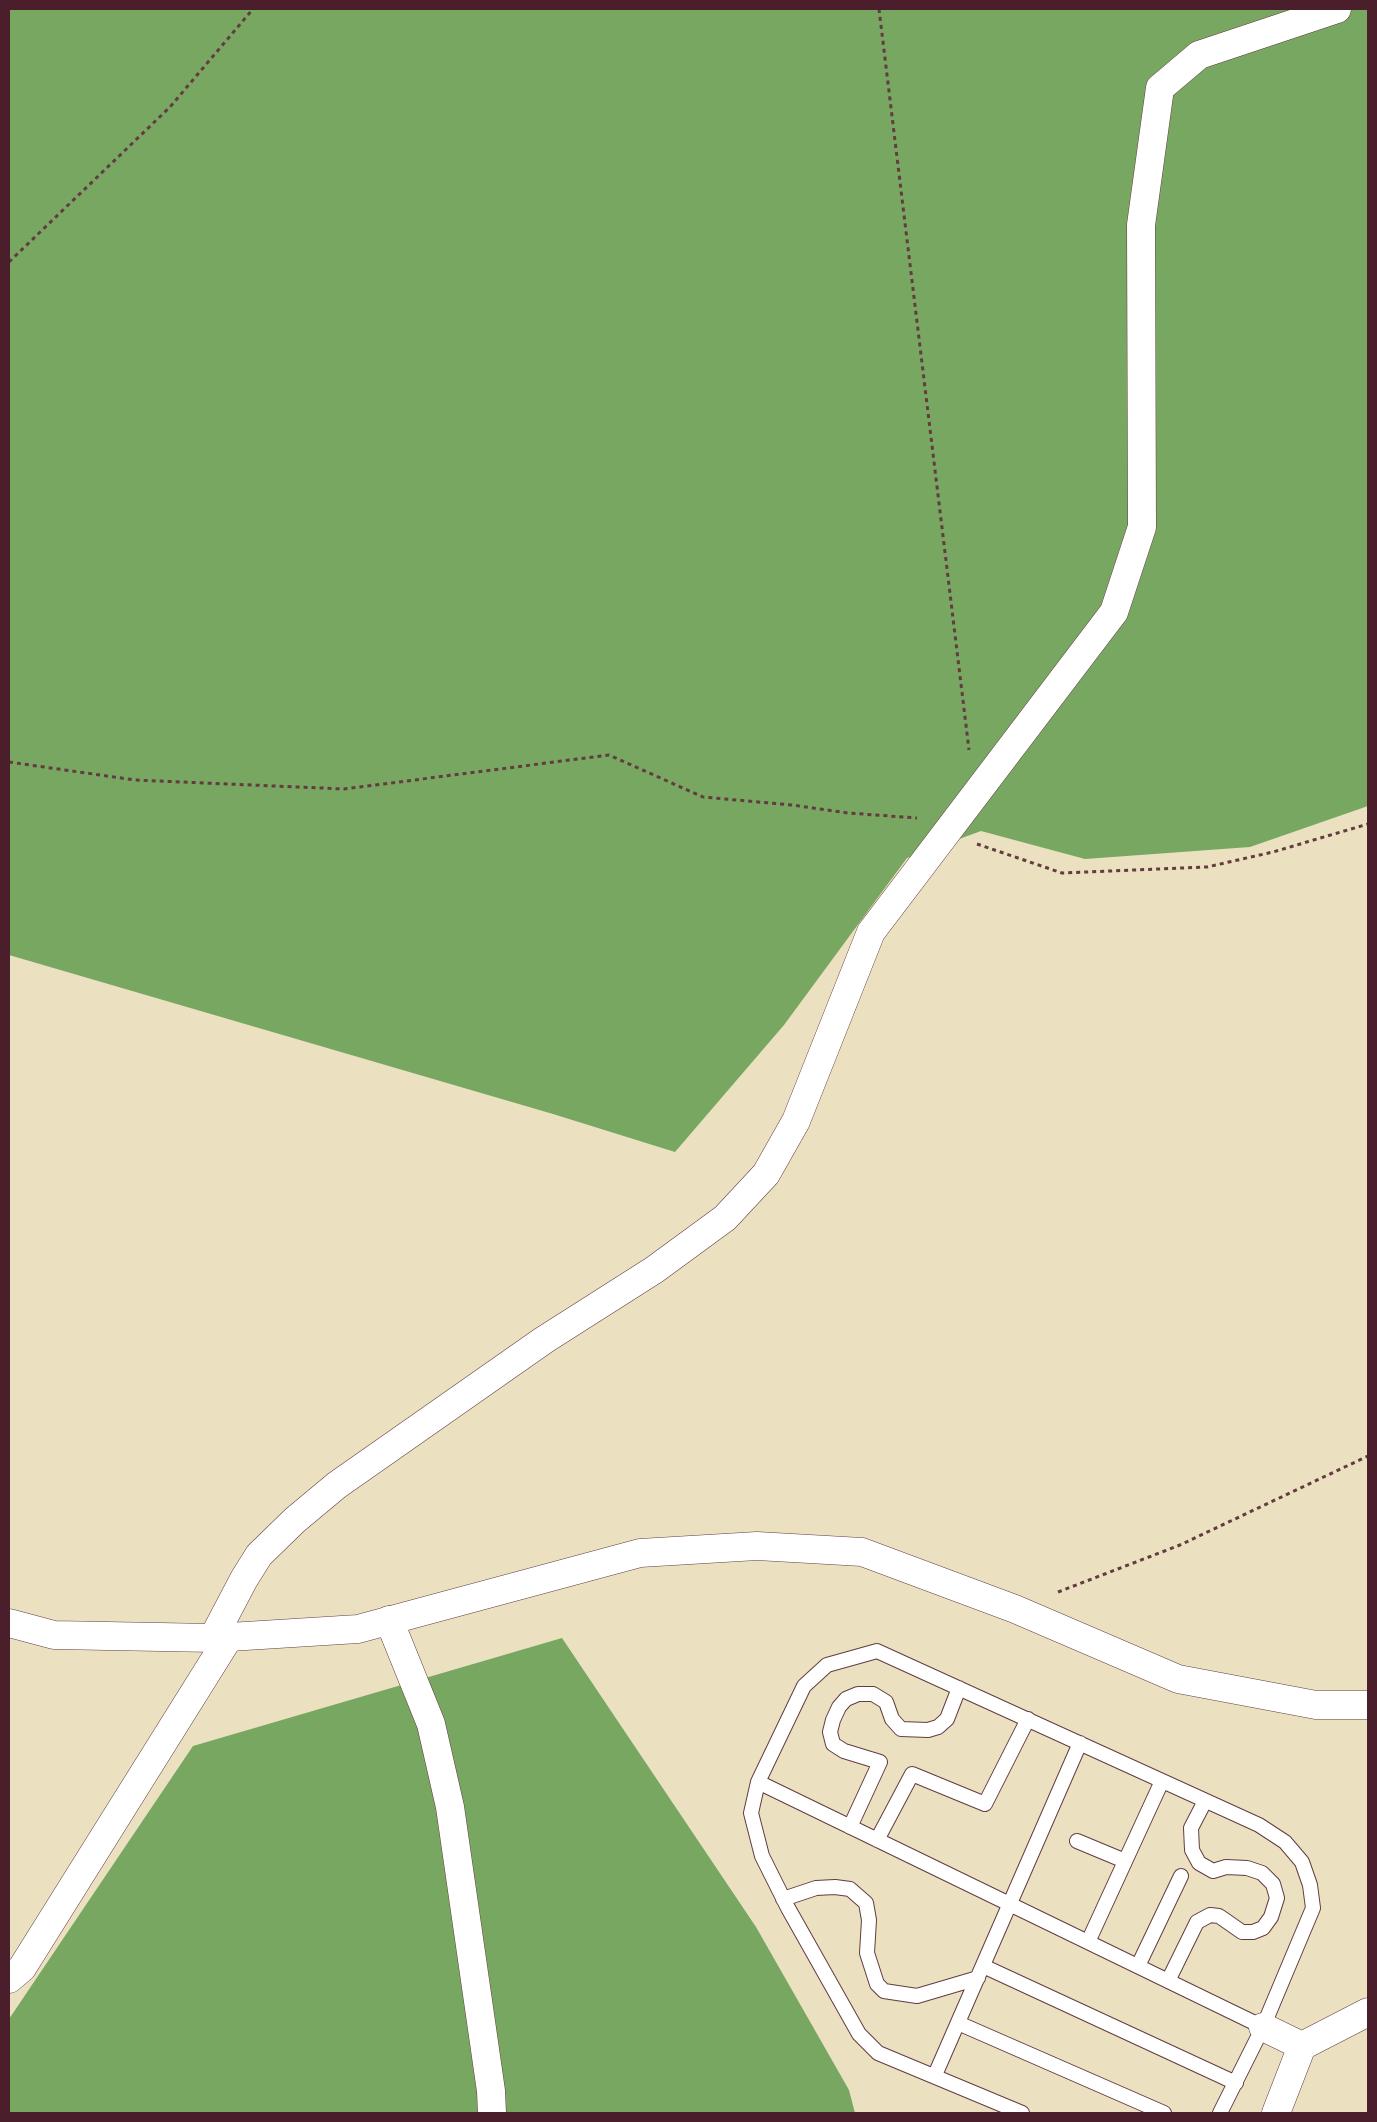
<!DOCTYPE html>
<html>
<head>
<meta charset="utf-8">
<style>
	body { margin:0 }
	#map { position:relative; width:1377px; height:2122px; overflow:hidden; background:#ebe1c0; font-family:Sriracha,sans-serif }
	canvas { display:block }
	.frame { position:absolute; inset:0; border:10px solid #4a1f2b; pointer-events:none }
</style>
</head>
<body>
<div id="map">
<canvas width="1377" height="2122"></canvas>
<div class="frame"></div>
</div>
<script>
const g = document.querySelector('canvas').getContext('2d');
g.lineJoin = 'round';
function fillPath(path, color) { g.fillStyle = color; g.fill(path, 'evenodd'); }
const shape = rows => new Path2D(rows.map(r => 'M' + r).join(''));
function strokePath(path, color, width, dash) { g.strokeStyle = color; g.lineWidth = width; g.lineCap = dash ? 'butt' : 'round'; g.setLineDash(dash || []); g.stroke(path); }
fillPath(shape([
	[9,9,1368,9,1368,806,1250,847,1085,859,981,831,907,858,784,1025,675,1152,553,1114,9,955],
	[562,1638,756,1927,849,2090,855,2113,9,2113,9,2019,193,1746]
]), '#78a762');
const lane = shape([
	[758,1782,1263,2027],
	[850,1827,880,1762,844,1751,833,1744,830,1732,833,1720,839,1707,846,1699,858,1694,873,1694,886,1702,892,1719,901,1729,928,1730,938,1727,947,1719,959,1688],
	[877,1840,912,1774,985,1804,1028,1719],
	[1077,1841,1125,1861],
	[783,1899,816,1888,835,1887,850,1889,866,1903,869,1920,867,1953,877,1984,884,1991,917,1996,978,1978],
	[1088,1942,1162,1781],
	[983,1966,1236,2083],
	[1138,1966,1181,1876],
	[1168,1981,1197,1922,1210,1915,1219,1916,1242,1932,1253,1932,1263,1928,1271,1917,1277,1898,1273,1884,1262,1873,1247,1868,1226,1867,1213,1871,1199,1863,1192,1850,1191,1828,1205,1801],
	[958,2023,1164,2113],
	[935,2075,1080,1743],
	[1022,2113,878,2053,859,2034,788,1908,762,1856,751,1813,758,1782,804,1686,827,1665,877,1651,1259,1825,1285,1842,1302,1862,1310,1885,1313,1908,1263,2027,1220,2113]
]);
const street = shape([
	[389,1620,431,1724,450,1807,491,2091,492,2113],
	[213,1638,244,1579,259,1555,295,1520,337,1485,544,1340,654,1270,725,1218,766,1174,796,1121,871,932,1114,612,1142,527,1141,225,1160,88,1199,55,1337,9],
	[9,1979,22,1968,229,1637],
	[1263,2027,1302,2046],
	[1276,2113,1302,2046,1368,2012]
]);
const secondary = shape([
	[9,1623,54,1635,213,1638,358,1629,640,1553,757,1546,862,1552,1015,1609,1178,1679,1316,1705,1368,1705]
]);
strokePath(lane, '#623c41', 16);
strokePath(street, '#623c41', 29);
strokePath(secondary, '#623c41', 29);
strokePath(shape([
	[879,9,969,750],
	[9,262,170,107,253,9],
	[9,762,135,780,344,789,609,755,703,797,792,805,848,813,917,818],
	[977,844,1062,873,1207,867,1273,852,1368,824],
	[1058,1592,1180,1545,1368,1456]
]), '#623c41', 3, [4, 4]);
strokePath(lane, '#fff', 14);
strokePath(street, '#fff', 28);
strokePath(secondary, '#fff', 28);
</script>
</body>
</html>
